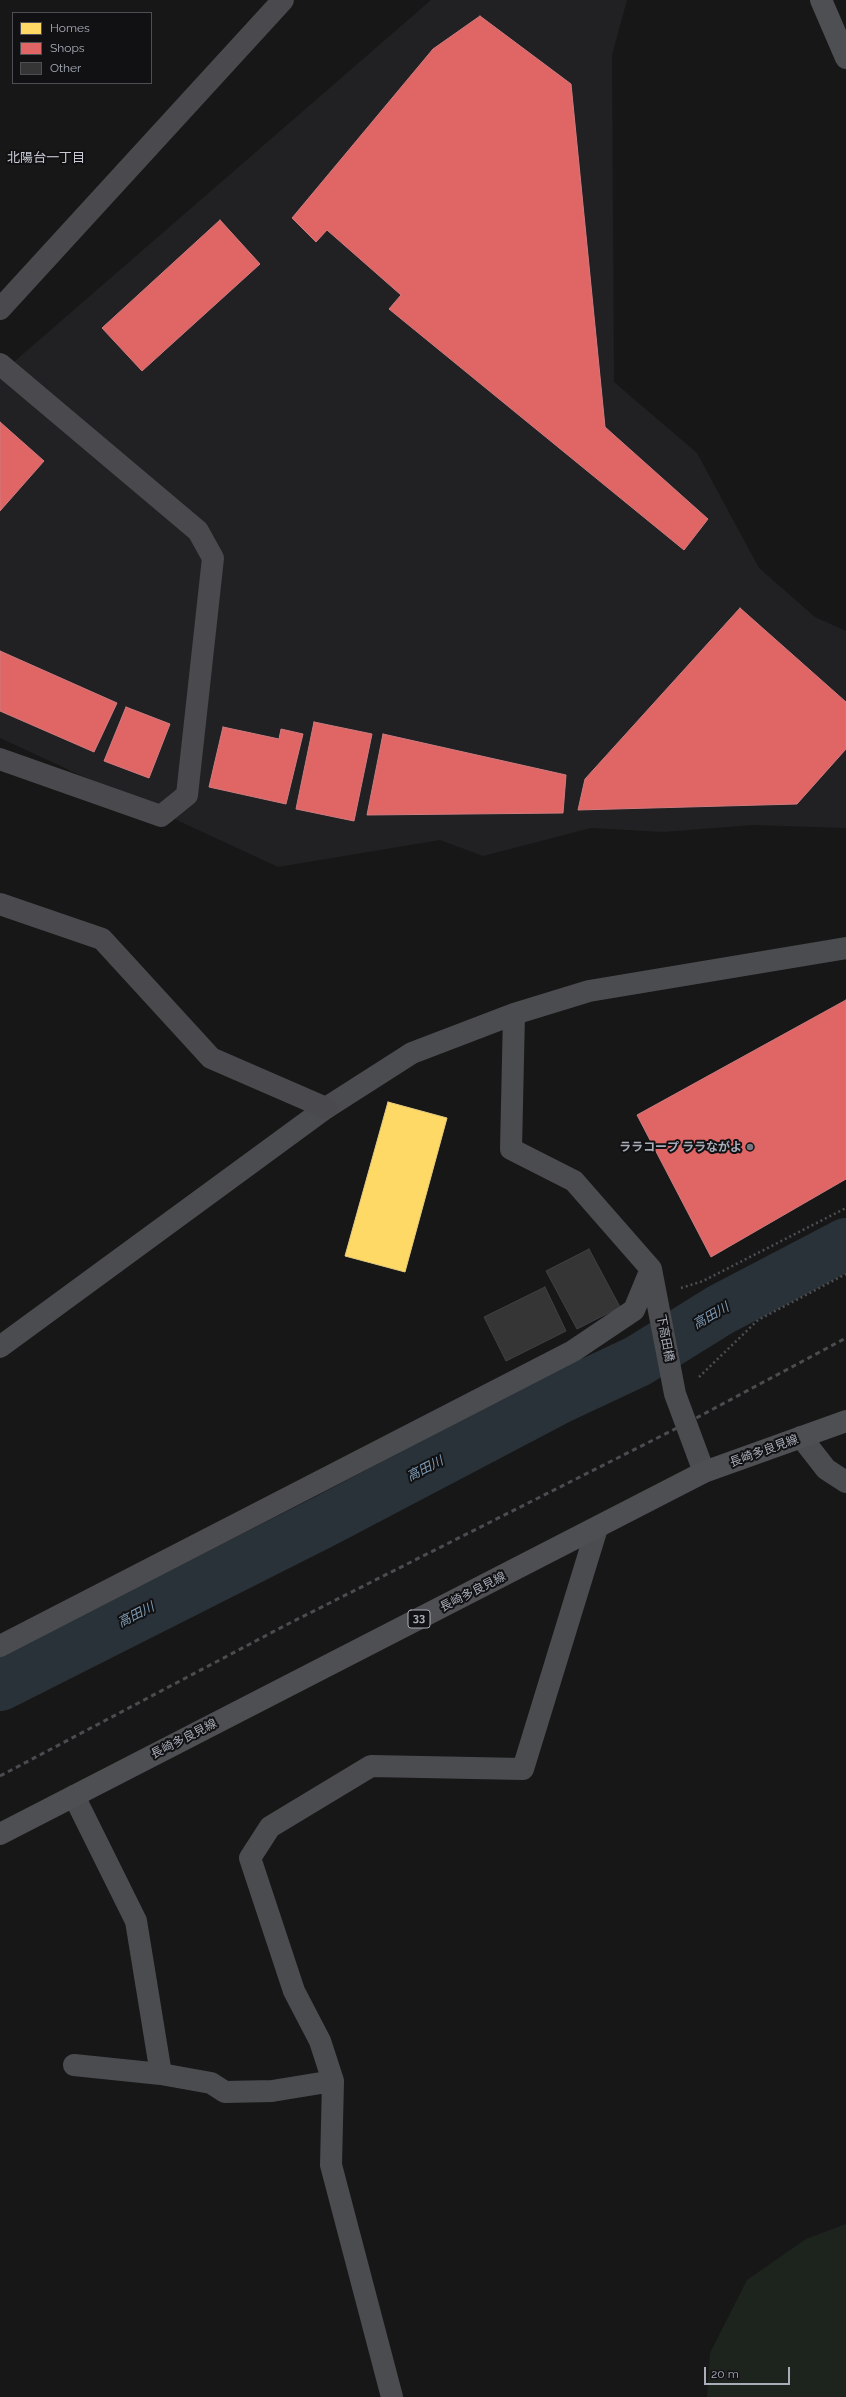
<!DOCTYPE html>
<html>
<head>
<meta charset="utf-8">
<style>
	body { margin:0 }
	#map { position:relative; width:846px; height:2397px; overflow:hidden; background:#171717; font-family:Raleway,sans-serif }
	canvas { display:block }
	.legend { position:absolute; left:12px; top:12px; width:140px; height:72px; box-sizing:border-box; background:#111113; border:1px solid #4d4f55; margin:0; padding:5px 7px; list-style:none; font-size:12px; color:#a8adb8 }
	.legend li { display:flex; align-items:center; gap:8px; height:20px }
	.legend b { width:20px; border:1px solid #4d4f55 }
	.scale { position:absolute; left:704px; top:2367px; width:86px; height:18px; box-sizing:border-box; border:2px solid #a8adb8; border-top:0; padding-left:5px; font-size:12px; line-height:14px; white-space:nowrap; color:#a8adb8; -webkit-text-stroke:3px #111113; paint-order:stroke }
</style>
</head>
<body>
<div id="map">
<canvas width="846" height="2397"></canvas>
<ul class="legend">
<li><b style="height:11px;background:#ffd966"></b>Homes</li>
<li><b style="height:11px;background:#e06666"></b>Shops</li>
<li><b style="height:11px;background:#353536"></b>Other</li>
</ul>
<div class="scale">20 m</div>
</div>
<script>
const g = document.querySelector('canvas').getContext('2d');
g.lineJoin = 'round';
function fillPath(path, color) { g.fillStyle = color; g.fill(path, 'evenodd'); }
const shape = rows => new Path2D(rows.map(r => 'M' + r).join(''));
function strokePath(path, color, width, dash) { g.strokeStyle = color; g.lineWidth = width; g.lineCap = dash ? 'butt' : 'round'; g.setLineDash(dash || []); g.stroke(path); }
function write(font, color, halo, rows, align = 'center') {
  g.font = font + ' Raleway,"Noto Sans JP",sans-serif'; g.lineWidth = 4; g.setLineDash([]); g.textBaseline = 'middle'; g.strokeStyle = halo; g.fillStyle = color; for (const [text, x, y, turn = 0] of rows) {
    g.save(); g.translate(x, y); g.rotate((+turn || 0) * Math.PI / 180); g.textAlign = isNaN(turn) ? turn : align; if (halo) g.strokeText(text, 0, 0); g.fillText(text, 0, 0); g.restore();
  }
}
fillPath(shape([
	[431,0,627,0,612,55,614,382,697,453,759,568,815,617,846,631,846,828,753,825,663,832,591,828,483,856,440,840,278,867,0,738,0,374]
]), '#212123');
fillPath(shape([
	[846,2224,846,2397,707,2397,710,2353,747,2280,806,2239]
]), '#1d241e');
const homes = shape([
	[388,1102,447,1118,405,1272,345,1256,388,1102]
]);
fillPath(homes, '#ffd966');
strokePath(homes, '#e5cc7f', 1);
const shops = shape([
	[480,16,571,84,605,427,708,519,684,550,389,309,401,295,327,230,316,242,292,218,433,49,480,16],
	[220,220,260,264,142,371,102,328,220,220],
	[0,422,44,461,0,511,0,422],
	[740,608,846,702,846,749,797,804,578,810,585,779,740,608],
	[0,651,117,703,94,752,0,711,0,651],
	[126,707,170,724,149,778,104,761,126,707],
	[314,722,372,734,354,821,296,809,314,722],
	[223,727,279,739,281,729,303,734,286,804,209,787,223,727],
	[383,734,566,775,563,813,367,815,383,734],
	[846,1000,846,1179,711,1257,637,1115,846,1000]
]);
fillPath(shops, '#e06666');
strokePath(shops, '#cf7b7f', 1);
strokePath(shape([
	[0,1685,325,1521,559,1398,638,1361,720,1310,846,1244]
]), '#2a3239', 52);
const building = shape([
	[589,1249,620,1307,577,1329,546,1271,589,1249],
	[545,1287,566,1331,506,1361,484,1317,545,1287]
]);
fillPath(building, '#353536');
strokePath(building, '#3f4043', 1);
strokePath(shape([
	[681,1288,703,1281,846,1208],
	[699,1377,758,1320,846,1274]
]), '#4d4e52', 2.5, [2, 3]);
strokePath(shape([
	[514,1014,511,1149,574,1181,651,1269,675,1394,704,1472],
	[0,1347,326,1108,412,1053,514,1014,589,991,846,948],
	[801,1437,826,1469,846,1482],
	[0,1646,573,1351,634,1310,651,1269],
	[74,1796,136,1921,161,2074,211,2083,225,2092,272,2091,333,2081],
	[74,2065,161,2074],
	[392,2397,331,2165,333,2081,320,2041,294,1991,250,1858,270,1827,371,1766,523,1769,597,1528]
]), '#4b4c50', 22);
strokePath(shape([
	[0,309,283,0],
	[0,364,198,531,213,558,187,795,161,816,0,759],
	[0,904,102,939,211,1058,326,1108]
]), '#4a4a4e', 22);
strokePath(shape([
	[821,0,846,58],
	[0,1834,704,1472,846,1421]
]), '#4d4f52', 22);
strokePath(shape([
	[0,1776,286,1625,685,1424,846,1338]
]), '#4b4c4f', 3, [5, 4]);
for (const [x, y, r, color] of [
	[750,1147,4,"#757880"]
]) { const dot = new Path2D(); dot.arc(x, y, r, 0, 2 * Math.PI); g.fillStyle = color; g.fill(dot); strokePath(dot, '#111113', 1.5); }
for (const [x, y, w] of [
	[419,1619,22]
]) { const box = new Path2D(); box.roundRect(x - w / 2, y - 9, w, 18, 3); g.fillStyle = '#111113'; g.fill(box); strokePath(box, '#a8adb8', 1); }
write('bold 11px', '#a8adb8', null, [
	["33",419,1619]
]);
write('bold 12px', '#a8adb8', '#111113', [
	["ララコープ ララながよ",742,1147]
], 'right');
write('12px', '#a8adb8', '#111113', [
	["下高田橋",665,1338,79],
	["長崎多良見線",764,1451,-20],
	["長崎多良見線",473,1592,-27],
	["長崎多良見線",184,1739,-27]
]);
write('13px', '#c9ccd4', '#111113', [
	["北陽台一丁目",46,158]
]);
write('italic 13px', '#7f9bb3', '#111113', [
	["高田川",711,1316,-30],
	["高田川",425,1469,-27],
	["高田川",136,1615,-27]
]);
</script>
</body>
</html>
